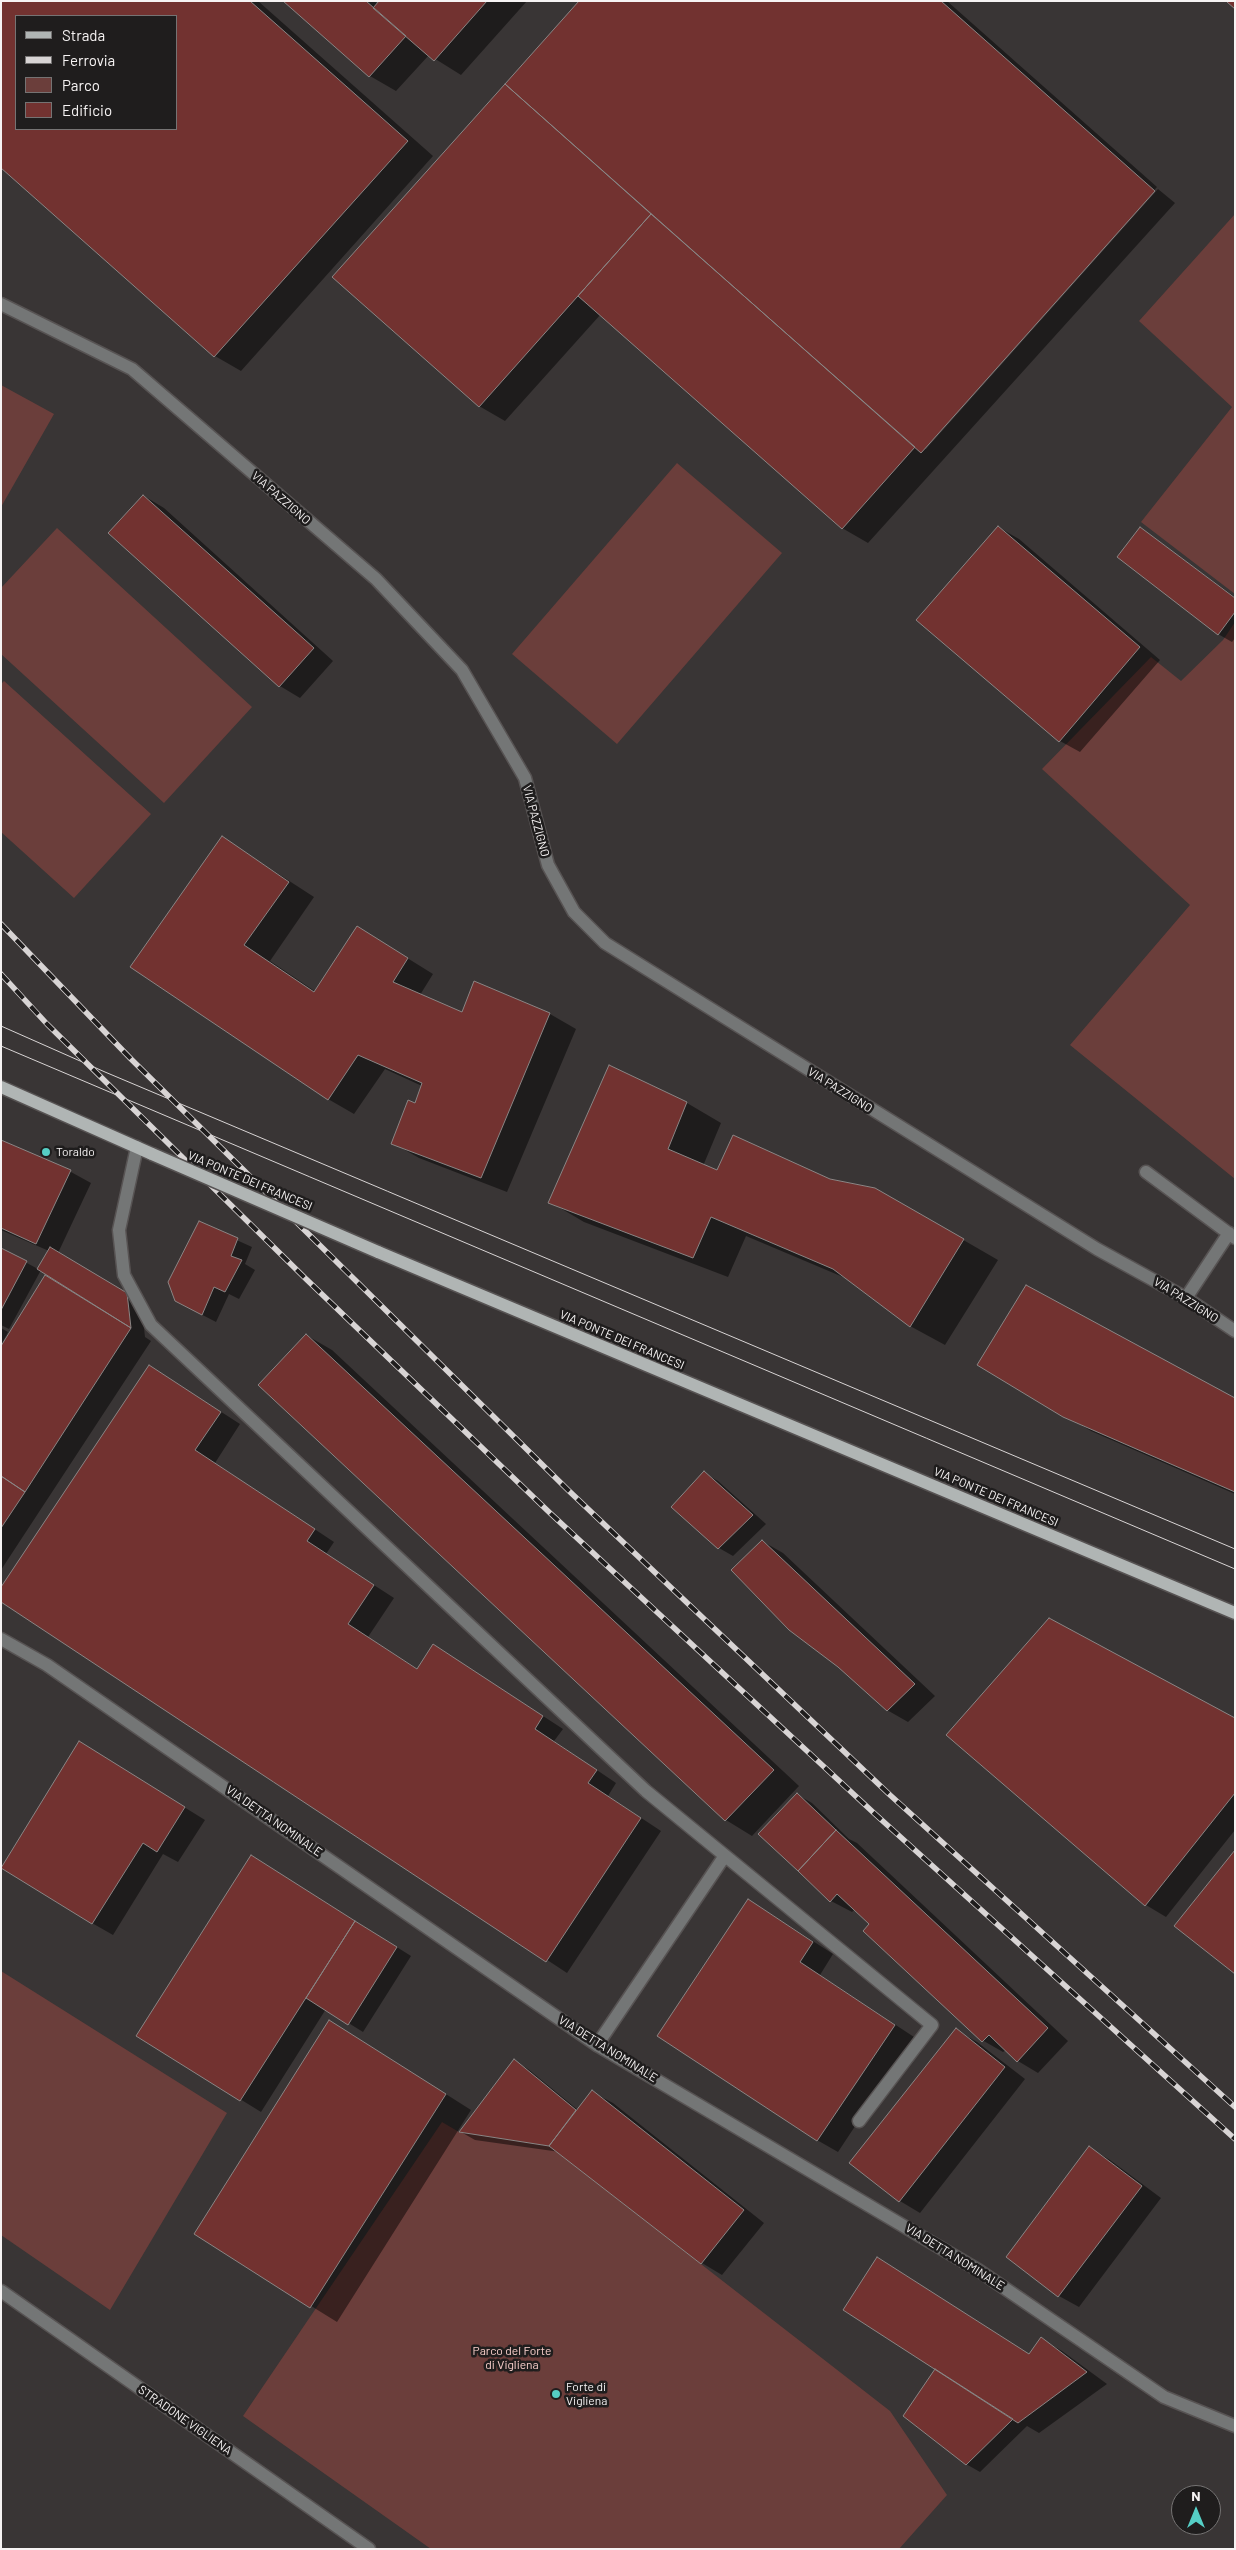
<!DOCTYPE html>
<html>
<head>
<meta charset="utf-8">
<style>
	body { margin:0 }
	#map { position:relative; width:1236px; height:2550px; overflow:hidden; background:#393535; font-family:Barlow,sans-serif }
	canvas { display:block }
	.frame { position:absolute; inset:0; border:2px solid #f6f3f3; pointer-events:none }
	.legend { position:absolute; left:15px; top:15px; width:162px; height:115px; box-sizing:border-box; background:#1f1d1d; border:1px solid #757373; margin:0; padding:6px 9px; list-style:none; font-size:15px; color:#f6f3f3 }
	.legend li { display:flex; align-items:center; gap:10px; height:25px }
	.legend b { width:25px; border:1px solid #757373 }
	.north { position:absolute; left:1171px; top:2485px; width:50px; height:50px; box-sizing:border-box; background:#1f1d1d; border:1px solid #757373; border-radius:50%; rotate:0deg; font-size:14px; font-weight:700; line-height:20px; text-align:center; color:#f6f3f3 }
	.north::after { content:''; display:block; margin:auto; width:18px; height:22px; background:#55cec5; clip-path:polygon(50% 0,100% 100%,50% 72%,0 100%) }
</style>
</head>
<body>
<div id="map">
<canvas width="1236" height="2550"></canvas>
<div class="frame"></div>
<ul class="legend">
<li><b style="height:6px;background:#b0b5b4"></b>Strada</li>
<li><b style="height:6px;background:#d8d4d4"></b>Ferrovia</li>
<li><b style="height:14px;background:#6b3e3b"></b>Parco</li>
<li><b style="height:14px;background:#723230"></b>Edificio</li>
</ul>
<div class="north">N</div>
</div>
<script>
const g = document.querySelector('canvas').getContext('2d');
g.lineJoin = 'round';
function fillPath(path, color) { g.fillStyle = color; g.fill(path, 'evenodd'); }
const shape = rows => new Path2D(rows.map(r => 'M' + r).join(''));
function strokePath(path, color, width, dash) { g.strokeStyle = color; g.lineWidth = width; g.lineCap = dash ? 'butt' : 'round'; g.setLineDash(dash || []); g.stroke(path); }
function write(font, color, halo, rows, align = 'center') {
  g.font = font + ' Barlow,sans-serif'; g.lineWidth = 5; g.setLineDash([]); g.textBaseline = 'middle'; g.strokeStyle = halo; g.fillStyle = color; for (const [text, x, y, turn = 0] of rows) {
    g.save(); g.translate(x, y); g.rotate((+turn || 0) * Math.PI / 180); g.textAlign = isNaN(turn) ? turn : align; if (halo) g.strokeText(text, 0, 0); g.fillText(text, 0, 0); g.restore();
  }
}
fillPath(shape([
	[1235,214,1235,594,1141,522,1232,407,1139,321],
	[1,385,54,414,1,507],
	[677,463,782,553,617,744,512,654],
	[57,528,252,707,164,803,1,654,1,588],
	[1235,622,1235,1179,1070,1045,1190,905,1042,769,1151,657,1181,681,1223,640],
	[4,681,151,814,74,898,1,832,1,684],
	[1,1971,227,2113,110,2310,1,2235],
	[442,2122,459,2132,549,2146,890,2411,947,2495,899,2549,431,2549,243,2416]
]), '#6b3e3b');
fillPath(shape([
	[1,1,258,1,433,156,241,371,215,356,1,166],
	[16,16,176,16,176,129,16,129],
	[285,1,374,1,378,4,380,1,527,1,461,75,429,55,396,91,370,76],
	[580,1,947,1,1157,187,922,449,926,449,1158,189,1175,203,868,543,842,528,601,314,505,421,479,406,334,277],
	[144,496,164,508,333,661,300,698,280,686],
	[998,527,1019,539,1160,660,1080,752,1060,741],
	[1140,528,1235,597,1235,638,1232,642,1218,634],
	[223,838,314,897,270,961,316,992,383,943,433,974,420,995,462,1013,475,983,550,1014,576,1029,507,1192,419,1158,393,1143,415,1105,422,1086,385,1069,354,1114,328,1099,132,967],
	[610,1067,687,1103,721,1123,703,1166,717,1172,830,1180,875,1189,998,1260,945,1345,910,1326,850,1280,746,1236,728,1277,584,1222,550,1202],
	[1,1141,71,1172,91,1183,58,1253,141,1302,145,1337,151,1341,1,1570,1,1345,3,1346,69,1287,41,1270,9,1329,1,1325,1,1249,38,1269,49,1251,1,1230],
	[199,1223,252,1247,245,1264,255,1270,239,1299,229,1294,216,1322,191,1309],
	[1,1328,8,1332,1,1345],
	[306,1335,332,1350,799,1786,752,1836,726,1820,260,1385],
	[150,1366,240,1424,215,1463,334,1542,326,1554,394,1598,368,1637,418,1669,434,1645,563,1729,554,1741,616,1783,608,1796,661,1831,567,1973,1,1600],
	[1235,1399,1235,1494,1091,1431,1064,1415],
	[704,1473,718,1481,766,1524,733,1556,719,1548],
	[762,1541,783,1553,935,1696,908,1722,887,1710],
	[1235,1719,1235,1830,1166,1917,1146,1905],
	[100,1755,205,1820,178,1862,163,1854,113,1935,92,1923],
	[798,1795,812,1803,849,1839,857,1843,1068,2041,1038,2073,1018,2061,1006,2050,1003,2052,982,2040,855,1909,852,1912,831,1901,760,1834],
	[252,1856,411,1956,363,2032,326,2009,261,2112,138,2036],
	[749,1900,833,1954,820,1975,914,2037,838,2152,817,2140],
	[956,2030,977,2042,1025,2079,920,2213,900,2201],
	[356,2037,471,2110,337,2322,195,2234],
	[514,2061,528,2069,578,2110,592,2092,613,2103,764,2223,722,2275,702,2263,560,2152,475,2140,461,2132],
	[1090,2148,1110,2160,1161,2198,1079,2307,1059,2296],
	[878,2258,1030,2355,1041,2339,1062,2351,1107,2384,1039,2433,1027,2426,980,2472,966,2464,941,2374]
]), '#0007');
const building = shape([
	[1,1,250,1,408,141,214,357,1,168,1,1],
	[16,16,176,16,176,129,16,129,16,16],
	[283,1,366,1,406,36,369,77,283,1],
	[379,1,487,1,434,61,373,8,379,1],
	[579,1,941,1,1155,191,921,453,505,84,579,1],
	[1235,1,1235,9,1227,2,1227,1,1235,1],
	[505,84,651,214,479,407,332,277,505,84],
	[651,214,915,447,842,529,578,296,651,214],
	[143,495,314,648,279,687,108,533,143,495],
	[998,526,1140,647,1059,742,916,620,998,526],
	[1140,527,1235,598,1235,612,1218,635,1117,557,1140,527],
	[222,836,289,882,244,945,314,992,357,926,408,958,393,982,462,1012,474,981,550,1013,481,1178,391,1144,408,1100,415,1103,422,1083,358,1055,328,1100,130,967,222,836],
	[609,1065,687,1102,668,1149,717,1170,733,1135,830,1179,875,1188,964,1239,910,1327,833,1269,711,1217,693,1258,548,1203,609,1065],
	[1,1140,71,1170,36,1244,1,1228,1,1140],
	[199,1221,238,1238,231,1256,242,1260,225,1292,214,1287,202,1315,175,1301,168,1282,199,1221],
	[50,1247,127,1293,131,1328,37,1269,50,1247],
	[1,1248,27,1261,1,1310,1,1248],
	[45,1275,131,1328,25,1492,1,1476,1,1346,45,1275],
	[1026,1285,1235,1398,1235,1492,1063,1417,977,1365,1026,1285],
	[306,1334,774,1770,725,1821,258,1385,306,1334],
	[149,1365,221,1412,195,1450,315,1529,307,1541,374,1585,348,1624,417,1669,433,1644,543,1716,535,1729,597,1770,588,1783,641,1818,546,1962,1,1602,1,1587,149,1365],
	[704,1471,753,1515,718,1549,671,1507,704,1471],
	[1,1476,25,1492,1,1528,1,1476],
	[762,1540,915,1684,887,1711,838,1667,789,1630,731,1570,762,1540],
	[1049,1618,1235,1718,1235,1793,1145,1906,946,1735,1049,1618],
	[79,1741,185,1807,157,1852,143,1843,92,1924,1,1868,79,1741],
	[797,1793,836,1830,798,1871,758,1834,797,1793],
	[836,1830,1048,2028,1017,2062,989,2035,982,2042,863,1931,869,1924,837,1894,830,1902,798,1871,836,1830],
	[1235,1850,1235,1974,1174,1926,1235,1850],
	[251,1855,355,1921,240,2101,136,2036,251,1855],
	[748,1899,813,1942,800,1962,895,2025,817,2141,657,2036,748,1899],
	[355,1921,397,1947,348,2025,306,1998,355,1921],
	[329,2020,446,2094,310,2308,194,2234,329,2020],
	[956,2028,1005,2067,899,2202,849,2163,956,2028],
	[514,2059,576,2110,549,2146,459,2132,514,2059],
	[592,2090,744,2210,701,2264,549,2146,592,2090],
	[1089,2146,1142,2186,1058,2297,1006,2257,1089,2146],
	[877,2257,1029,2354,1041,2337,1087,2372,1018,2423,843,2310,877,2257],
	[935,2369,1013,2419,966,2465,903,2416,935,2369]
]);
fillPath(building, '#723230');
strokePath(building, '#8a8584', 1);
const lane = shape([
	[137,1147,119,1230,124,1275,151,1325,646,1791,932,2025,859,2121],
	[1146,1172,1235,1238],
	[1186,1298,1229,1233],
	[597,2045,724,1857]
]);
const street = shape([
	[1,304,132,369,376,579,462,670,525,778,548,865,574,912,605,943,1097,1249,1186,1298,1235,1331],
	[1,1639,47,1665,597,2045,978,2270,1164,2397,1235,2426],
	[1,2291,369,2549]
]);
const primary = shape([
	[1,1087,152,1154],
	[378,1252,1235,1613]
]);
strokePath(lane, '#575353', 15);
strokePath(street, '#575353', 15);
strokePath(primary, '#575353', 15);
strokePath(lane, '#747676', 12);
strokePath(street, '#747676', 12);
strokePath(primary, '#b0b5b4', 12);
strokePath(shape([
	[1,1026,105,1072,1235,1549],
	[1,1046,1235,1569]
]), '#d8d4d4', 1);
const rail = shape([
	[1,924,131,1059,568,1490,890,1795,1235,2107],
	[1,974,47,1024,305,1278,550,1513,875,1814,1235,2139]
]);
strokePath(rail, '#d8d4d4', 5.5);
strokePath(rail, '#1f1d1d', 4, [11]);
const primaryBridge = shape([
	[152,1154,378,1252]
]);
strokePath(primaryBridge, '#575353', 15, []);
strokePath(primaryBridge, '#b0b5b4', 12);
for (const [x, y, r, color] of [
	[46,1152,5,"#55cec5"],
	[556,2394,5,"#55cec5"]
]) { const dot = new Path2D(); dot.arc(x, y, r, 0, 2 * Math.PI); g.fillStyle = color; g.fill(dot); strokePath(dot, '#1f1d1d', 2); }
write('12px', '#f6f3f3', '#1f1d1d', [
	["VIA PAZZIGNO",281,498,41],
	["VIA PAZZIGNO",536,821,75],
	["VIA PAZZIGNO",840,1090,32],
	["VIA PONTE DEI FRANCESI",250,1181,23],
	["VIA PAZZIGNO",1186,1300,32],
	["VIA PONTE DEI FRANCESI",622,1340,23],
	["VIA PONTE DEI FRANCESI",996,1497,23],
	["VIA DETTA NOMINALE",274,1821,35],
	["VIA DETTA NOMINALE",608,2049,32],
	["VIA DETTA NOMINALE",955,2257,32],
	["STRADONE VIGLIENA",185,2420,35]
]);
write('12px', '#f6f3f3', '#1f1d1d', [
	["Toraldo",56,1152],
	["Forte di",566,2387],
	["Vigliena",566,2401]
], 'left');
write('12px', '#fad0cc', '#1f1d1d', [
	["Parco del Forte",512,2351],
	["di Vigliena",512,2365]
]);
</script>
</body>
</html>
